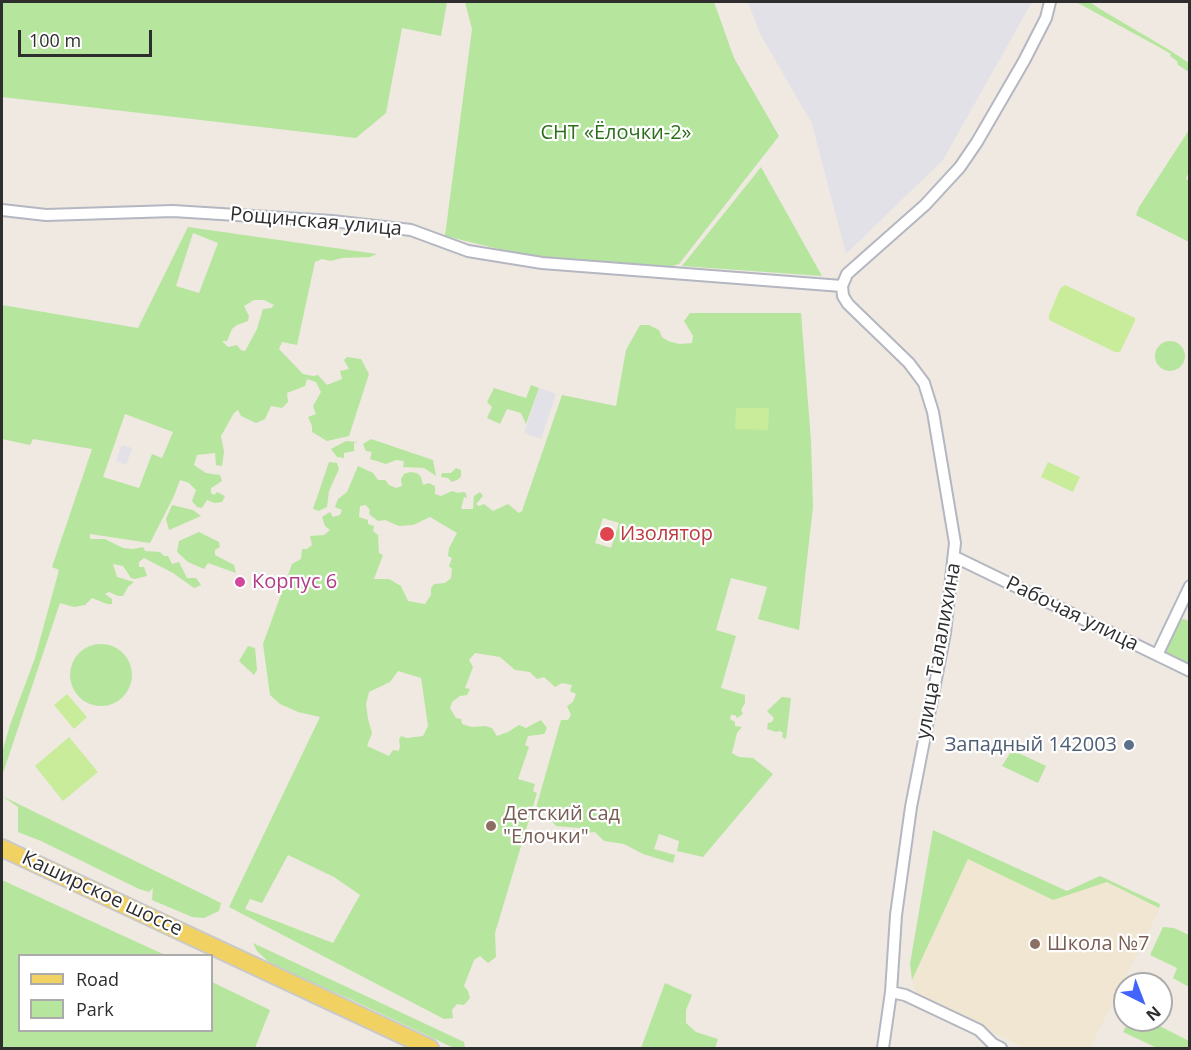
<!DOCTYPE html>
<html>
<head>
<meta charset="utf-8">
<style>
	body { margin:0 }
	#map { position:relative; width:1191px; height:1050px; overflow:hidden; background:#efe9e1; font-family:"Open Sans",sans-serif }
	canvas { display:block }
	.frame { position:absolute; inset:0; border:3px solid #2e2e2e; pointer-events:none }
	.legend { position:absolute; left:18px; top:954px; width:195px; height:78px; box-sizing:border-box; background:#fff; border:2px solid #ababab; margin:0; padding:8px 10px; list-style:none; font-size:18px; color:#2e2e2e }
	.legend li { display:flex; align-items:center; gap:12px; height:30px }
	.legend b { width:30px; border:2px solid #ababab }
	.north { position:absolute; left:1113px; top:972px; width:60px; height:60px; box-sizing:border-box; background:#fff; border:2px solid #ababab; border-radius:50%; rotate:138deg; font-size:16px; font-weight:700; line-height:24px; text-align:center; color:#2e2e2e }
	.north::after { content:''; display:block; margin:auto; width:21px; height:27px; background:#4264fb; clip-path:polygon(50% 0,100% 100%,50% 72%,0 100%) }
	.scale { position:absolute; left:18px; top:30px; width:134px; height:27px; box-sizing:border-box; border:3px solid #2e2e2e; border-top:0; padding-left:8px; font-size:18px; line-height:21px; white-space:nowrap; color:#2e2e2e; -webkit-text-stroke:4px #fff; paint-order:stroke }
</style>
</head>
<body>
<div id="map">
<canvas width="1191" height="1050"></canvas>
<div class="frame"></div>
<ul class="legend">
<li><b style="height:8px;background:#f2d163"></b>Road</li>
<li><b style="height:16px;background:#b6e59e"></b>Park</li>
</ul>
<div class="north">N</div>
<div class="scale">100 m</div>
</div>
<script>
const g = document.querySelector('canvas').getContext('2d');
g.lineJoin = 'round';
function fillPath(path, color) { g.fillStyle = color; g.fill(path, 'evenodd'); }
const shape = rows => new Path2D(rows.map(r => 'M' + r).join(''));
function strokePath(path, color, width, dash) { g.strokeStyle = color; g.lineWidth = width; g.lineCap = dash ? 'butt' : 'round'; g.setLineDash(dash || []); g.stroke(path); }
function write(font, color, halo, rows, align = 'center') {
  g.font = font + ' "Open Sans",sans-serif'; g.lineWidth = 4.5; g.setLineDash([]); g.textBaseline = 'middle'; g.strokeStyle = halo; g.fillStyle = color; for (const [text, x, y, turn = 0] of rows) {
    g.save(); g.translate(x, y); g.rotate((+turn || 0) * Math.PI / 180); g.textAlign = isNaN(turn) ? turn : align; if (halo) g.strokeText(text, 0, 0); g.fillText(text, 0, 0); g.restore();
  }
}
fillPath(shape([
	[748,2,1032,2,943,160,846,254,812,124,759,32],
	[539,388,556,394,541,439,524,433],
	[122,445,132,448,126,465,116,461]
]), '#e3e1e8');
fillPath(shape([
	[968,859,1053,900,1107,882,1160,908,1090,1048,1025,1048,917,996,912,980]
]), '#f0e6d1');
fillPath(shape([
	[2,2,447,2,441,36,402,28,386,113,356,138,2,97],
	[465,2,714,2,734,58,779,136,679,264,666,268,540,259,445,236,472,29],
	[1076,2,1090,2,1100,9,1166,48,1189,63,1189,72,1178,65,1177,61,1170,56,1171,54,1157,46],
	[1189,130,1189,171,1186,179,1189,181,1189,242,1136,215,1139,207],
	[761,167,822,276,682,266],
	[188,227,377,254,370,257,342,258,331,261,322,259,315,262,297,345,282,342,279,349,303,374,313,376,318,375,327,385,342,379,340,371,349,369,344,360,347,357,361,359,369,374,349,436,327,441,312,432,312,426,308,417,316,414,313,406,321,392,316,382,307,379,305,386,287,393,288,402,282,408,271,406,265,419,256,423,241,416,238,410,234,413,221,436,224,452,222,466,216,465,215,453,197,455,194,465,206,473,220,475,222,481,211,488,211,493,214,495,217,492,225,496,222,502,215,503,207,500,202,508,197,507,192,501,196,490,189,483,180,480,174,496,150,543,90,534,90,539,105,539,123,548,133,549,143,547,145,551,160,552,164,556,168,556,172,564,179,562,187,578,196,578,201,585,194,588,173,573,144,558,139,562,139,567,144,567,147,576,135,579,131,578,123,566,113,564,117,577,134,582,128,587,123,596,118,596,109,592,105,594,112,599,112,604,107,604,92,598,85,605,74,607,60,603,2,776,2,753,10,725,35,658,59,570,52,567,92,449,33,439,30,445,2,439,2,305,138,328],
	[193,233,218,243,199,293,176,286],
	[254,300,264,300,274,305,271,308,263,309,257,329,245,351,241,350,237,345,228,347,222,341,227,341,232,329,237,325,248,321,249,316,244,306],
	[125,414,173,432,162,458,152,454,139,488,103,477],
	[690,313,801,313,811,441,813,507,799,630,758,619,767,587,731,578,716,630,736,636,721,688,745,695,745,703,741,710,743,714,737,718,735,715,731,715,730,719,735,722,735,726,742,727,737,733,732,753,739,757,753,758,773,774,703,857,677,851,679,841,659,834,654,849,675,855,673,863,643,854,624,844,604,841,595,832,585,833,581,828,556,826,545,812,536,808,561,720,568,720,571,715,567,706,573,702,576,694,570,691,572,685,562,683,555,687,544,677,537,679,530,672,515,670,500,657,475,653,469,660,473,667,465,688,470,689,467,695,460,696,452,702,450,708,456,718,461,719,462,724,472,727,485,726,492,728,497,736,508,732,519,725,526,728,541,720,547,728,544,734,528,736,525,745,529,747,518,779,535,784,533,791,537,793,495,933,496,957,488,963,480,956,474,960,464,986,468,991,470,998,464,1005,457,1004,452,1010,453,1018,444,1019,229,907,320,717,298,712,280,704,270,695,263,644,292,564,301,559,302,549,307,549,312,545,310,536,324,535,330,530,325,526,322,517,330,512,333,517,340,515,342,510,335,507,338,499,347,492,358,466,373,473,378,480,385,480,389,485,396,488,402,486,401,479,404,474,410,472,417,473,421,477,423,485,429,483,435,486,435,494,441,496,452,491,458,493,463,492,466,493,467,498,464,497,461,509,473,509,474,496,480,492,483,496,476,504,479,506,484,504,493,511,508,504,519,513,522,511,562,395,616,406,626,350,640,325,649,325,659,330,662,337,668,341,679,344,692,343,693,336,684,321],
	[366,505,370,510,369,514,378,521,385,520,399,526,413,525,430,517,457,533,449,548,448,556,452,558,449,566,452,569,451,578,445,583,434,584,431,588,431,595,425,604,408,601,401,586,389,579,374,579,383,555,379,553,378,535,373,531,374,526,368,524,368,520,359,517,360,506],
	[603,518,619,523,611,548,595,543],
	[398,671,421,678,428,726,423,736,407,738,401,736,399,740,400,746,399,751,393,750,389,756,367,746,372,733,368,719,366,704,369,692,390,682],
	[288,855,334,877,360,895,333,943,245,909,250,899,262,903],
	'1155 356a15 15 0 1 1 30 0a15 15 0 1 1-30 0Z',
	[531,385,539,388,526,424,521,413,507,409,500,424,487,418,492,407,487,402,494,388,526,398],
	[371,439,433,460,436,476,424,468,403,467,404,461,396,460,386,464,370,459,372,452,366,451,363,444],
	[346,441,358,442,354,443,354,451,344,453,344,458,337,457,331,449],
	[329,462,337,463,339,469,329,491,327,507,319,511,313,509],
	[456,468,461,470,461,477,457,480,452,482,448,478,441,477,442,473,451,473],
	[172,505,193,510,201,516,169,530,166,519],
	[199,532,219,542,220,547,215,550,215,555,234,565,236,573,208,563,204,569,188,562,177,552,179,541],
	[1184,619,1189,621,1189,666,1167,654,1165,651,1179,620],
	'70 675a31 31 0 1 1 62 0a31 31 0 1 1-62 0Z',
	[248,646,255,648,257,670,254,675,239,661],
	[782,697,791,698,786,739,782,737,783,733,780,731,776,732,767,729,768,723,772,722,774,718,767,711],
	[1012,750,1046,766,1038,783,1002,766],
	[2,796,221,903,219,911,204,918,192,917,152,900,153,888,149,892,139,889,41,841,18,832,18,807],
	[933,830,1067,891,1100,876,1160,904,1159,908,1107,882,1053,900,968,859,912,980,910,964],
	[2,880,165,955,20,956,20,1030,212,1030,212,982,270,1010,255,1048,2,1048],
	[1163,927,1174,928,1189,935,1189,987,1173,978,1177,968,1150,955],
	[253,943,464,1042,465,1048,454,1048,352,1000,272,965,257,951],
	[665,983,692,995,686,1010,686,1023,696,1032,718,1039,715,1048,641,1048],
	[1129,1020,1148,1020,1189,1041,1189,1048,1157,1048,1123,1032]
]), '#b6e59e');
fillPath(shape([
	[1065,285,1135,318,1135,321,1120,352,1115,352,1049,320,1049,315,1060,289],
	[736,408,769,408,768,430,735,429],
	[1048,462,1080,477,1073,492,1041,477],
	[67,694,87,717,74,729,54,705],
	[69,737,98,772,63,801,35,766]
]), '#c9ec9a');
const minor = shape([
	[2,210,46,215,173,211,332,221,411,230,468,251,542,263,842,286],
	[955,557,1190,671],
	[1157,655,1190,586],
	[891,992,905,995,979,1030,993,1044,1001,1048],
	[883,1048,891,992,896,915,911,807,945,633,955,543,933,412,924,383,909,363,848,304,843,296,842,286,847,274,925,205,960,167,977,142,1024,61,1046,18,1050,2]
]);
const primary = shape([
	[2,848,430,1048]
]);
strokePath(minor, '#b4b7c1', 14);
strokePath(primary, '#c9c9c9', 20);
strokePath(minor, '#fff', 10);
strokePath(primary, '#f2d163', 16);
for (const [x, y, r, color] of [
	[607,534,8,"#e0444e"],
	[240,582,6,"#d1479c"],
	[1129,745,6,"#5c6f8a"],
	[491,826,6,"#8d6e63"],
	[1035,944,6,"#8d6e63"]
]) { const dot = new Path2D(); dot.arc(x, y, r, 0, 2 * Math.PI); g.fillStyle = color; g.fill(dot); strokePath(dot, '#fff', 2); }
write('20px', '#2c6e1b', '#fff', [
	["СНТ «Ёлочки-2»",616,133]
]);
write('20px', '#2e2e2e', '#fff', [
	["Рощинская улица",316,222,5],
	["Рабочая улица",1072,614,26],
	["улица Талалихина",939,651,-80],
	["Каширское шоссе",102,894,25]
]);
write('20px', '#be3a42', '#fff', [
	["Изолятор",620,534]
], 'left');
write('20px', '#b23c85', '#fff', [
	["Корпус 6",252,582]
], 'left');
write('20px', '#4e5e75', '#fff', [
	["Западный 142003",1117,745]
], 'right');
write('20px', '#785e54', '#fff', [
	["Детский сад",503,814],
	["\"Елочки\"",503,837],
	["Школа №7",1047,944]
], 'left');
</script>
</body>
</html>
